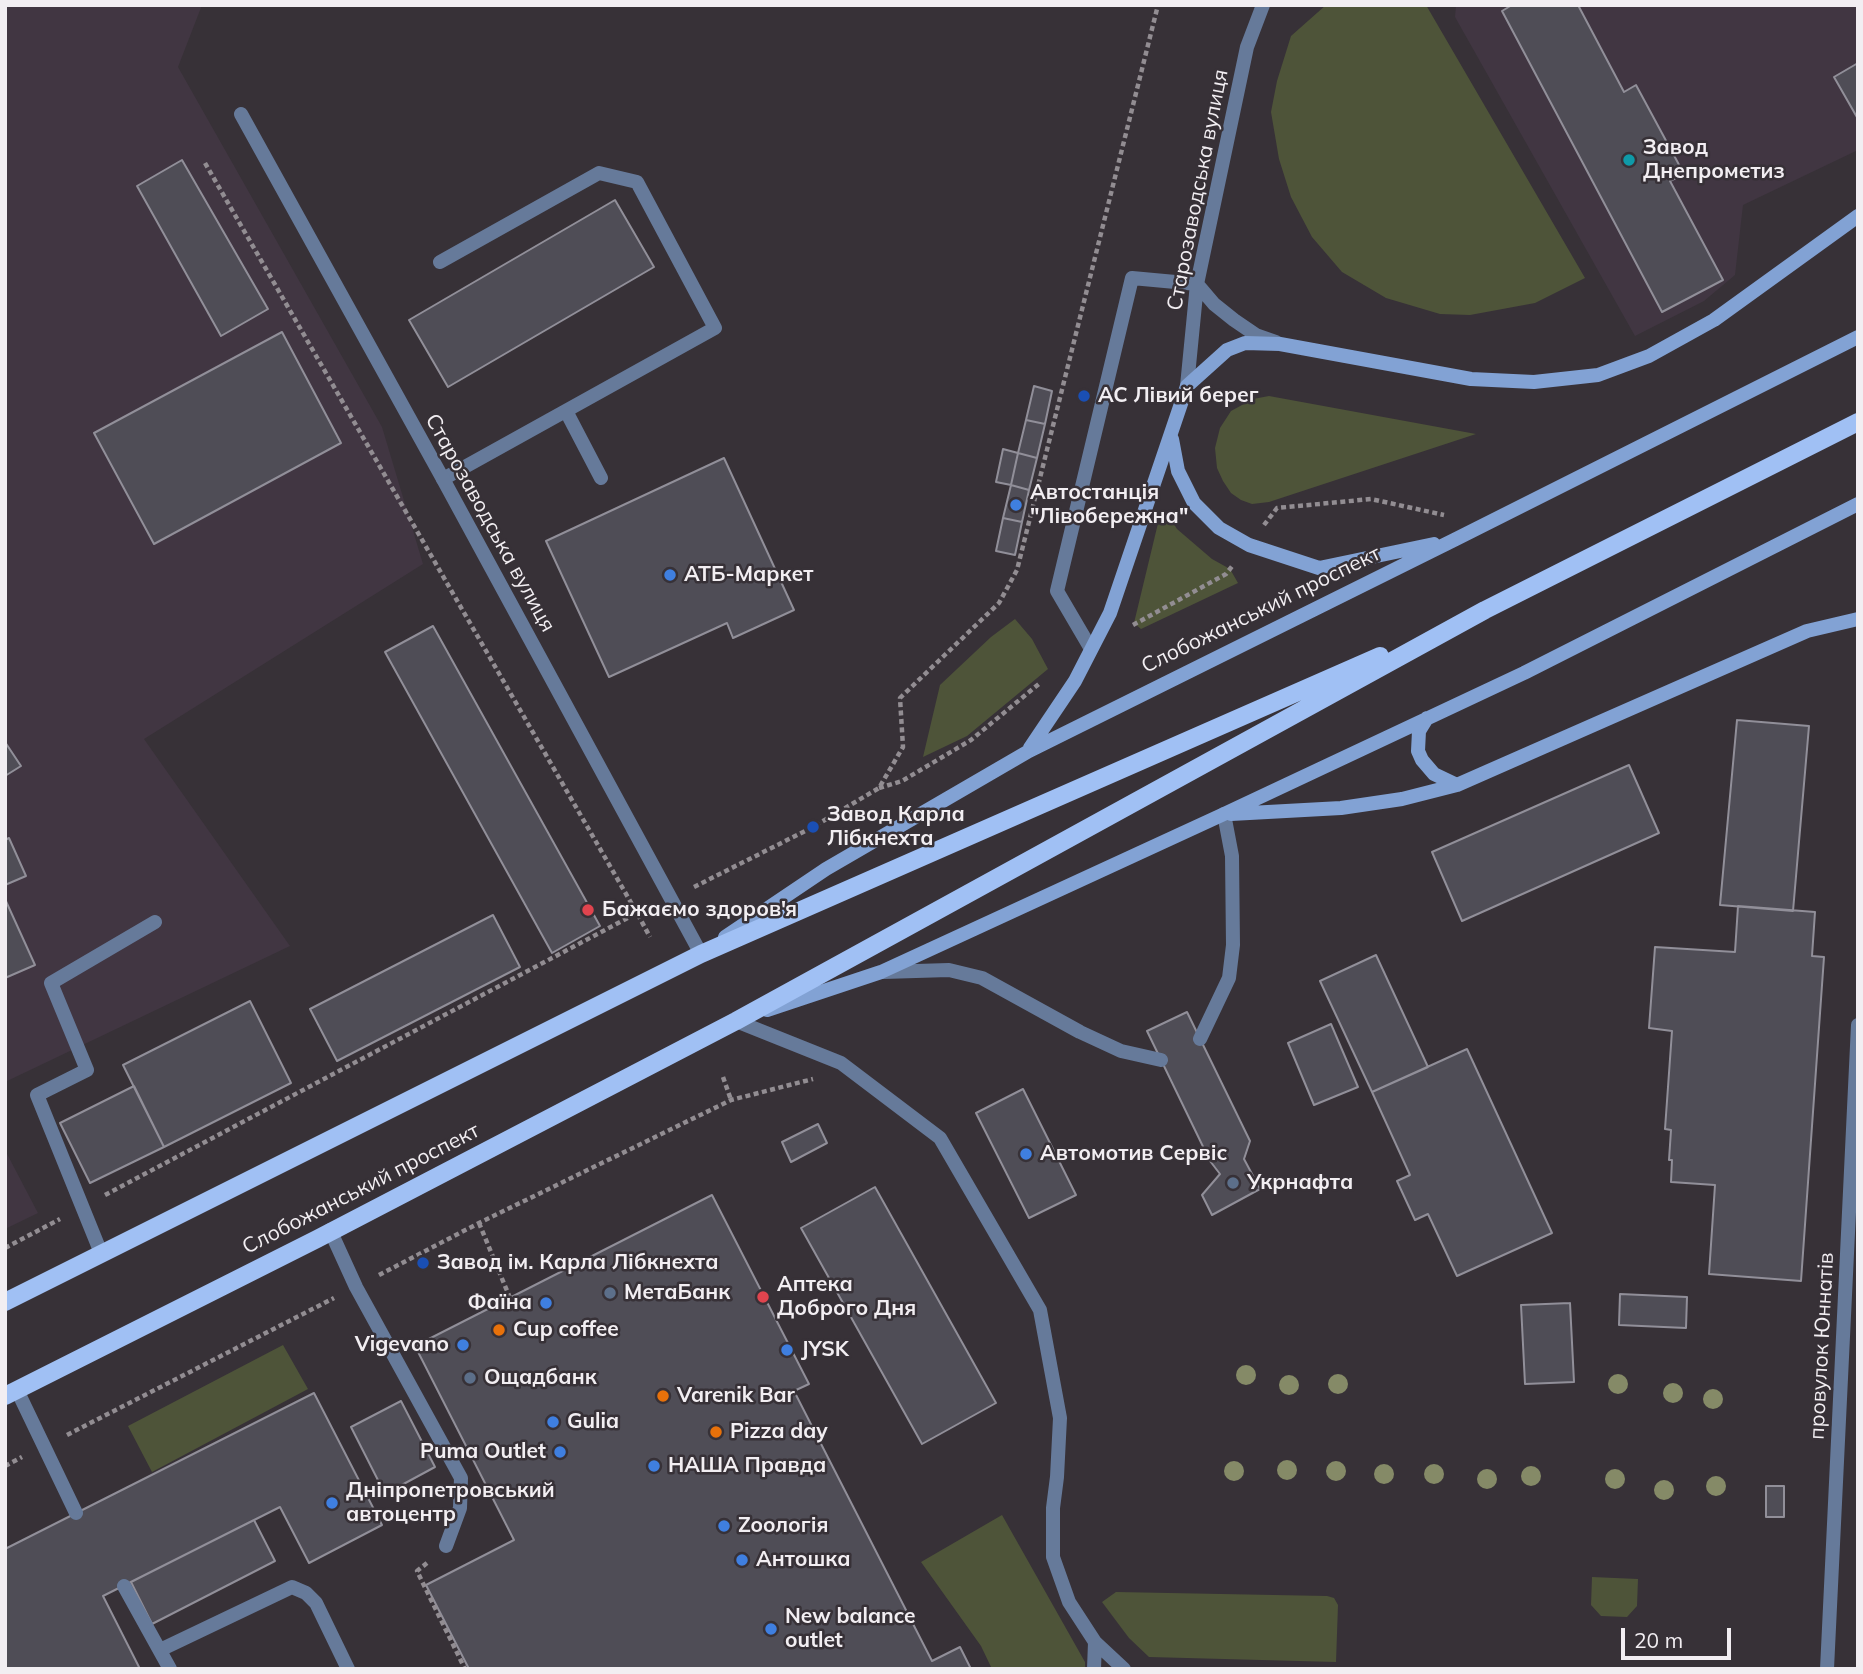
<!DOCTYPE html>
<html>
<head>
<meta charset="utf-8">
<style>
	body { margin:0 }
	#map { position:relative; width:1863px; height:1674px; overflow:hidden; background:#373137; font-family:Mulish,sans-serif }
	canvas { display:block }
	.frame { position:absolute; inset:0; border:7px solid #f2eef2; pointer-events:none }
	.scale { position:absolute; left:1621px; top:1628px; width:110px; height:32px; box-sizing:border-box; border:4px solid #f2eef2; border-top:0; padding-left:9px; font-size:21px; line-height:24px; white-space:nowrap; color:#f2eef2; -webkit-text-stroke:5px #373137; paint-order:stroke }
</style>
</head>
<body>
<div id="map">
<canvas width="1863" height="1674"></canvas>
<div class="frame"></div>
<div class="scale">20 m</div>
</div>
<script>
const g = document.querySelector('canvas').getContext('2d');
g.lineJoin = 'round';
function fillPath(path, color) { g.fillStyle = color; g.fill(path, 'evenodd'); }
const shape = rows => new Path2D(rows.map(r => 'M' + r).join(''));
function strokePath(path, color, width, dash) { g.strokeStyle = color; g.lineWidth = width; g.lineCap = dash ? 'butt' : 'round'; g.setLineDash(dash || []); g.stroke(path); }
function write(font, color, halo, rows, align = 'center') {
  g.font = font + ' Mulish,sans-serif'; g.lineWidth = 5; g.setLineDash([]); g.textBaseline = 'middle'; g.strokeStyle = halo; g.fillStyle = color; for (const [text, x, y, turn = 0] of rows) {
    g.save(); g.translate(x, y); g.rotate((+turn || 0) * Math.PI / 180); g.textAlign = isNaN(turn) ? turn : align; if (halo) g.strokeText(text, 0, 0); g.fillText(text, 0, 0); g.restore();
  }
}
fillPath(shape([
	[5,5,202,5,178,67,382,427,423,564,144,739,290,946,5,1082],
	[1456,5,1858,5,1858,150,1743,205,1735,275,1704,301,1635,336,1455,17],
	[5,1150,38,1213,5,1229]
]), '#413642');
fillPath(shape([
	[1326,5,1426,5,1585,278,1535,303,1470,315,1440,314,1386,298,1342,272,1312,237,1291,197,1279,159,1271,112,1277,81,1291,36],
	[1269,396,1476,434,1269,502,1252,504,1241,500,1231,493,1223,481,1217,468,1215,448,1220,428,1231,411,1253,399],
	[1160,515,1170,518,1177,529,1212,559,1230,569,1238,583,1141,629,1134,623],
	[1015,619,1032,639,1048,669,967,736,923,757,940,685,991,637],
	[283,1345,308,1389,152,1472,128,1426],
	[1002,1515,1085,1662,1085,1669,992,1669,981,1646,921,1562],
	[1592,1577,1638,1579,1637,1606,1627,1617,1601,1616,1591,1605],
	[1116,1592,1327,1596,1334,1598,1338,1605,1336,1662,1149,1657,1129,1638,1102,1602]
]), '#4e5439');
const building = shape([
	[1512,5,1578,5,1624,92,1636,85,1684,174,1670,181,1723,280,1662,312,1502,11,1512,5],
	[1858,63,1858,119,1834,77,1858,63],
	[182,160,268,309,221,336,137,186,182,160],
	[615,200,654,267,448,387,409,320,615,200],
	[282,332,341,443,154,544,94,433,282,332],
	[1034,386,1052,391,1045,424,1026,420,1034,386],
	[1026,420,1045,424,1037,458,1018,453,1026,420],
	[1003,449,1018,453,1011,485,996,482,1003,449],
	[1018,453,1037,458,1029,490,1011,485,1018,453],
	[724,458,794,610,733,638,727,623,609,677,546,541,724,458],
	[1011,485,1029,490,1022,522,1003,518,1011,485],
	[1003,518,1022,522,1015,555,996,551,1003,518],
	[433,626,600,926,552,953,385,652,433,626],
	[1737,720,1809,726,1793,911,1720,905,1737,720],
	[5,742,21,766,5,776,5,742],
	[1629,765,1659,833,1462,921,1432,852,1629,765],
	[9,838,26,876,5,885,5,840,9,838],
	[5,899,35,965,5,978,5,899],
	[1738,906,1815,912,1812,956,1824,957,1801,1281,1709,1274,1715,1185,1671,1182,1672,1160,1669,1160,1671,1130,1665,1129,1672,1031,1649,1028,1655,947,1735,952,1738,906],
	[493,915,520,967,337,1061,310,1009,493,915],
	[1376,955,1428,1067,1372,1092,1320,981,1376,955],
	[250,1001,291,1083,164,1147,123,1065,250,1001],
	[1187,1012,1250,1141,1244,1159,1260,1189,1212,1215,1202,1195,1220,1174,1210,1161,1147,1031,1187,1012],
	[1331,1024,1358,1087,1314,1105,1288,1043,1331,1024],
	[1467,1049,1552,1233,1457,1276,1428,1214,1415,1220,1397,1181,1410,1175,1372,1092,1467,1049],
	[134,1086,164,1147,90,1183,60,1123,134,1086],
	[1023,1089,1076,1195,1029,1218,976,1113,1023,1089],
	[818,1124,827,1143,791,1162,782,1142,818,1124],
	[875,1187,996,1403,922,1444,801,1228,875,1187],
	[712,1195,809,1384,794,1391,932,1661,960,1647,971,1669,469,1669,426,1585,514,1540,415,1346,712,1195],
	[1620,1294,1687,1297,1686,1328,1619,1325,1620,1294],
	[1570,1303,1574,1382,1525,1384,1521,1305,1570,1303],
	[314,1393,382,1525,309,1563,280,1507,103,1596,140,1669,5,1669,5,1549,314,1393],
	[401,1401,435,1467,385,1494,351,1427,401,1401],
	[1766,1486,1784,1486,1784,1517,1766,1517,1766,1486],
	[254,1520,275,1561,152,1624,131,1582,254,1520]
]);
fillPath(building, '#4f4d56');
strokePath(building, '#918f99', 2);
strokePath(shape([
	[205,163,637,913,648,909],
	[1264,525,1277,508,1371,499,1444,515],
	[1133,625,1226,574,1233,565],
	[879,788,902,781,971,740,1040,683],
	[694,887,813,827,879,788,903,747,900,698,999,603,1017,570,1158,5],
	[723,1077,731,1100],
	[105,1195,637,913,650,937],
	[479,1223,510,1298],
	[5,1248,60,1219],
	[379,1275,479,1223,731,1100,813,1079],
	[67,1435,334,1298],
	[5,1466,22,1457],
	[427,1563,417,1571,465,1669]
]), '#928d92', 4.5, [5, 3.5]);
strokePath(shape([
	[440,262,599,173,637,182,715,328,443,479],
	[566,411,601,478],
	[1091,649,1057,591,1132,278,1197,284],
	[883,972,949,970,982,978,1080,1032,1121,1051,1161,1060],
	[736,1021,841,1063,940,1138,1040,1310,1060,1418,1057,1477,1053,1508,1053,1557,1069,1602,1095,1642,1124,1669],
	[1200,1039,1229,978,1233,945,1232,856,1224,814],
	[330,1230,356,1287,461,1478,460,1508,446,1546],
	[101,1253,37,1095,87,1070,51,983,155,922],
	[17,1390,76,1513],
	[124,1586,170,1669],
	[160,1650,292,1587,306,1593,316,1603,348,1669],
	[1094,1669,1095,1642]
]), '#667a9a', 14);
strokePath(shape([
	[241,114,443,479,701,954],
	[1197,284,1214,304,1234,320,1256,335,1276,342],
	[1187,386,1197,284,1247,47,1263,5],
	[1827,1669,1858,1025]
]), '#667a9a', 14);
strokePath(shape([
	[1172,439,1178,471,1194,503,1219,528,1249,545,1319,568,1434,544],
	[1427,718,1419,731,1418,751,1422,760,1434,774,1457,785],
	[1030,748,1075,681,1110,613,1187,386,1227,350,1245,343,1280,344,1471,379,1534,382,1598,375,1649,356,1714,320,1858,216],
	[1231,814,1341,808,1402,799,1457,785,1807,631,1858,619],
	[725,937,826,869,1029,751,1456,539,1858,337],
	[767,1010,881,972,1224,814,1524,673,1858,504]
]), '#82a2d4', 14);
strokePath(shape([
	[5,1302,701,954,1380,656],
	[5,1396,317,1239,736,1021,1485,610,1858,422]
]), '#a0c0f4', 18);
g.fillStyle = '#858a67';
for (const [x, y] of [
	[1246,1375],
	[1338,1384],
	[1618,1384],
	[1289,1385],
	[1673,1393],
	[1713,1399],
	[1287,1470],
	[1234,1471],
	[1336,1471],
	[1384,1474],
	[1434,1474],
	[1531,1476],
	[1487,1479],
	[1615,1479],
	[1716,1486],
	[1664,1490]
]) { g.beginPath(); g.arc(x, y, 10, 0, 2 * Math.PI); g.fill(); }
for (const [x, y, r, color] of [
	[1629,160,7,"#0f9aa8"],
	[1084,396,7,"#1a4fb4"],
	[1016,505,7,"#3f7fe0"],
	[670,575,7,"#3f7fe0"],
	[813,827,7,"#1a4fb4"],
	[588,910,7,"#e0444e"],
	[1026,1154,7,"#3f7fe0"],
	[1233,1183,7,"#5c6f8a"],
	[423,1263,7,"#1a4fb4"],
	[610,1293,7,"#5c6f8a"],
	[763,1297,7,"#e0444e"],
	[546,1303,7,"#3f7fe0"],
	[499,1330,7,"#e8710a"],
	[463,1345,7,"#3f7fe0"],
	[787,1350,7,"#3f7fe0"],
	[470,1378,7,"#5c6f8a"],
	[663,1396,7,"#e8710a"],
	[553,1422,7,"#3f7fe0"],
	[716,1432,7,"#e8710a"],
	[560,1452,7,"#3f7fe0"],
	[654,1466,7,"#3f7fe0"],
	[332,1503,7,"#3f7fe0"],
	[724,1526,7,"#3f7fe0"],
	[742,1560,7,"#3f7fe0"],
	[771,1629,7,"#3f7fe0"]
]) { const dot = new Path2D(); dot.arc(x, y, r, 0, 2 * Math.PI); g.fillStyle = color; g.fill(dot); strokePath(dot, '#373137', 2.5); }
write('bold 21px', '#f2eef2', '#373137', [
	["Завод",1643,148],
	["Днепрометиз",1643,172],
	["АС Лівий берег",1098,396],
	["Автостанція",1030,493],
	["\"Лівобережна\"",1030,517],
	["АТБ-Маркет",684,575],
	["Завод Карла",827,815],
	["Лібкнехта",827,839],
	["Бажаємо здоров'я",602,910],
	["Автомотив Сервіс",1040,1154],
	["Укрнафта",1247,1183],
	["Завод ім. Карла Лібкнехта",437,1263],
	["Аптека",777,1285],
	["Доброго Дня",777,1309],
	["МетаБанк",624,1293],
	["Фаїна",532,1303,"right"],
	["Cup coffee",513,1330],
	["Vigevano",449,1345,"right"],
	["JYSK",801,1350],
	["Ощадбанк",484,1378],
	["Varenik Bar",677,1396],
	["Gulia",567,1422],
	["Pizza day",730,1432],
	["Puma Outlet",546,1452,"right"],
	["НАША Правда",668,1466],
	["Дніпропетровський",346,1491],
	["автоцентр",346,1515],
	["Zooлогія",738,1526],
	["Антошка",756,1560],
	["New balance",785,1617],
	["outlet",785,1641]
], 'left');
write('21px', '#f2eef2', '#373137', [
	["Старозаводська вулиця",1198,190,-79],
	["Старозаводська вулиця",490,523,61],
	["Слобожанський проспект",1261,610,-26],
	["Слобожанський проспект",361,1189,-27],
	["провулок Юннатів",1822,1346,-87]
]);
</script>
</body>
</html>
